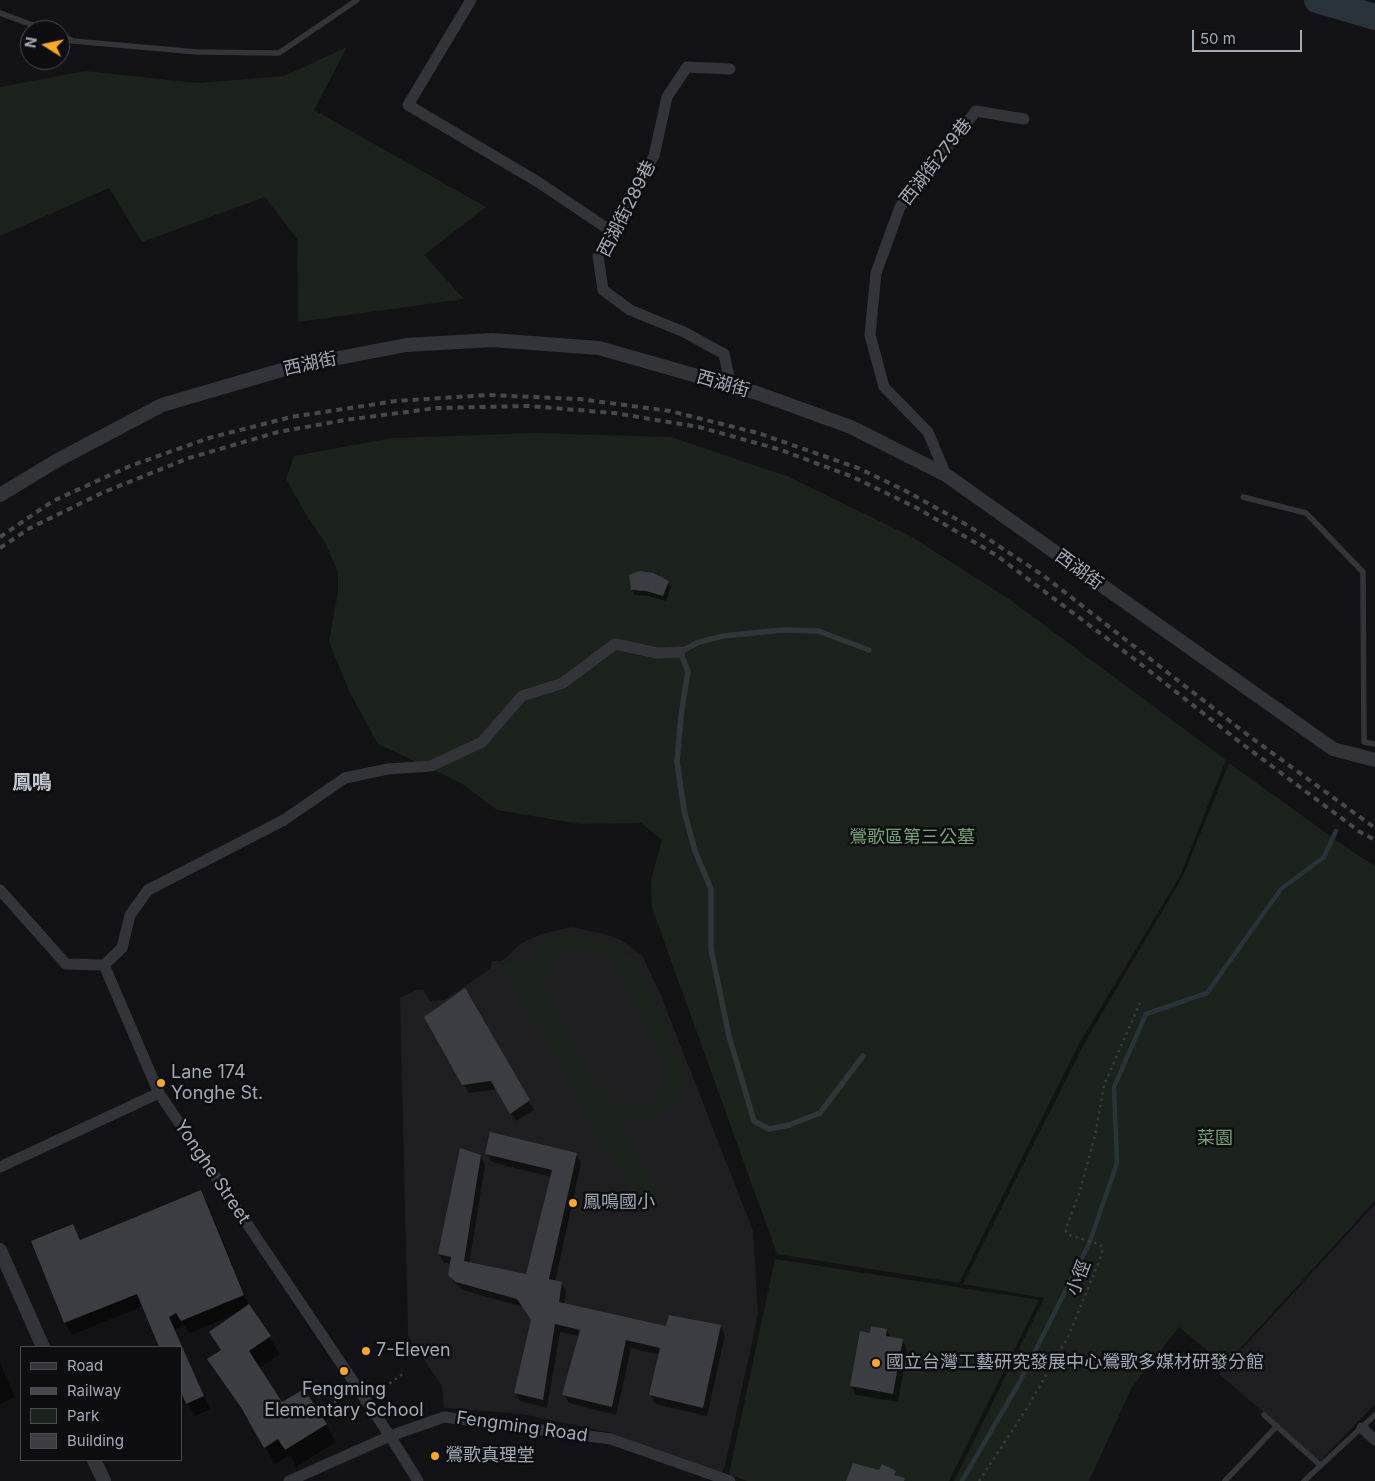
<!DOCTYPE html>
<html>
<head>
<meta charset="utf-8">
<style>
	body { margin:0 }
	#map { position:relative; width:1375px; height:1481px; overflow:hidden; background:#121214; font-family:Inter,sans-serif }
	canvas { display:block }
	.legend { position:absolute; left:20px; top:1346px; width:162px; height:115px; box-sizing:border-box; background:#0d0d0f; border:1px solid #494b52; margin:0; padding:6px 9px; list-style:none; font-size:15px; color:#a2a9b6 }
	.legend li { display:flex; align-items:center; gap:10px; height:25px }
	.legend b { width:25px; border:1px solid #494b52 }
	.north { position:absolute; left:20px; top:20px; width:50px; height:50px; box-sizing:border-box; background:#0d0d0f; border:1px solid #494b52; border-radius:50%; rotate:280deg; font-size:14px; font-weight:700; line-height:20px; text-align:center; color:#a2a9b6 }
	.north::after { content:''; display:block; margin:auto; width:18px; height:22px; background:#ffa81f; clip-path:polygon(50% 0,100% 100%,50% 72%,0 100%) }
	.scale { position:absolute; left:1192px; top:30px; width:110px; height:22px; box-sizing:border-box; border:2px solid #a2a9b6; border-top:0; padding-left:6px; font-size:15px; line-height:18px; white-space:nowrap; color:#a2a9b6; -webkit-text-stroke:4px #0d0d0f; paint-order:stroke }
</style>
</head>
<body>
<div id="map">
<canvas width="1375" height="1481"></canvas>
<ul class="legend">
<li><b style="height:6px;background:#333439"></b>Road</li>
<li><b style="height:6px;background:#46484f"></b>Railway</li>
<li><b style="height:14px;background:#1a221b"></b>Park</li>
<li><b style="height:14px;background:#3c3d42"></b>Building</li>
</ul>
<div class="north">N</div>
<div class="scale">50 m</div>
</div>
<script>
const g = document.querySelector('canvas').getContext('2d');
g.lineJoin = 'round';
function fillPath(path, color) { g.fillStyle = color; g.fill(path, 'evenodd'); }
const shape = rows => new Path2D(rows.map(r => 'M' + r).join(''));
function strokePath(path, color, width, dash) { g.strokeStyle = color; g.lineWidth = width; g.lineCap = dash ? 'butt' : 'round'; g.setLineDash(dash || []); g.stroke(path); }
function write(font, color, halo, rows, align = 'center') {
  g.font = font + ' Inter,"Noto Sans TC",sans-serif'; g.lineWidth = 5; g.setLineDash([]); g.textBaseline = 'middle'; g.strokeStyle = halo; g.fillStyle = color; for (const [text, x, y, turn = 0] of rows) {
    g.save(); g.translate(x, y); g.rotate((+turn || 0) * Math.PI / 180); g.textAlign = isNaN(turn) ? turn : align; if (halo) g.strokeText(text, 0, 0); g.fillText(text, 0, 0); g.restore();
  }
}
fillPath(shape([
	[572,927,600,933,621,940,642,955,662,998,753,1231,758,1314,725,1466,721,1474,612,1433,522,1414,444,1408,442,1386,408,1336,400,998,416,990,423,990,430,1001,444,1000,490,969,492,961,502,961,520,944,541,934],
	[1375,1204,1375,1404,1320,1461,1219,1374]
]), '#1e1e21');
fillPath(shape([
	[347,47,314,110,486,207,424,255,464,299,298,322,297,239,265,197,142,242,109,188,0,236,0,87,85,71,198,83,284,76],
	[535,433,671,437,787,476,912,537,1009,599,1226,760,1180,876,1080,1042,959,1283,777,1254,652,908,651,880,662,840,641,823,580,824,497,810,461,783,378,744,350,693,329,642,338,592,338,572,325,542,307,516,286,479,294,456,392,438],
	[1229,763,1347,848,1375,866,1375,1201,1225,1365,1179,1327,1132,1387,1089,1481,954,1481,1044,1298,963,1284,1085,1042,1183,876],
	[569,934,585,935,619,948,633,959,685,1070,680,1090,669,1110,658,1118,639,1121,617,1120,664,1201,643,1212,503,965,517,957,529,974,533,954,541,943,551,935],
	[577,947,591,950,603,956,618,968,667,1066,664,1082,659,1096,650,1102,639,1106,629,1106,615,1102,600,1090,546,996,546,977,551,964,559,954],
	[775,1259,1039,1300,949,1481,747,1481,729,1474]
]), '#1a221b');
fillPath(shape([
	[668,582,671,587,666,601,649,596,635,595,632,590],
	[464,990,534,1110,516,1121,498,1089,469,1093,425,1018],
	[487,1154,576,1154,581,1163,555,1282,562,1283,566,1291,564,1305,667,1328,720,1326,725,1335,707,1416,655,1404,651,1395,660,1355,631,1348,616,1415,569,1403,564,1395,580,1336,560,1332,547,1408,520,1401,515,1392,532,1321,523,1307,463,1290,455,1283,450,1275,452,1264,444,1262,439,1254,480,1156,485,1165,469,1264,527,1276,551,1177,492,1162],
	[200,1191,208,1204,249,1306,280,1354,259,1368,282,1404,326,1425,336,1442,296,1467,290,1455,275,1464,253,1427,209,1359,222,1351,236,1314,190,1333,184,1325,175,1330,210,1409,195,1416,187,1402,181,1405,181,1347,163,1347,143,1306,72,1335,65,1323,32,1242,72,1225,81,1240],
	[887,1330,891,1338,902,1340,907,1349,898,1402,856,1395,851,1386,871,1334],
	[0,1363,15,1397,0,1404]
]), '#0007');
strokePath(shape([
	[962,1481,1018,1385,1089,1244,1117,1163,1114,1087,1146,1014,1207,993,1281,889,1324,857,1336,831]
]), '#273239', 4.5);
strokePath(shape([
	[1317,0,1375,17]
]), '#273239', 26);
fillPath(shape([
	[639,571,653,573,669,581,663,596,646,591,631,590,629,575],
	[465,988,530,1100,510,1114,491,1081,462,1085,424,1017],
	[490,1132,577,1153,549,1279,562,1282,559,1302,666,1326,669,1315,721,1325,703,1408,649,1395,660,1348,626,1340,612,1407,562,1395,580,1330,555,1324,543,1400,514,1393,531,1320,517,1299,456,1282,448,1275,451,1257,438,1254,460,1148,481,1155,464,1261,526,1274,552,1170,485,1154],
	[201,1190,244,1295,181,1321,176,1313,169,1317,204,1396,186,1404,181,1392,181,1347,159,1347,137,1294,64,1323,31,1241,73,1224,80,1240],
	[249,1304,271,1336,249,1351,282,1402,304,1389,327,1424,285,1450,278,1439,264,1448,242,1409,207,1359,221,1350,209,1332],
	[871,1326,887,1329,886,1336,903,1339,893,1394,850,1386,860,1331,870,1333],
	[853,1463,879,1470,882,1464,896,1471,894,1475,905,1478,904,1481,846,1481]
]), '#3c3d42');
strokePath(shape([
	[327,1390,345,1416,357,1407],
	[379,1391,404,1373],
	[979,1481,1029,1405,1069,1335,1102,1254,1102,1247,1099,1244,1069,1235,1066,1232,1066,1228,1079,1194,1095,1136,1104,1085,1140,1003]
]), '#393b41', 2.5, [2.5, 4]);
strokePath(shape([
	[0,13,46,30],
	[60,35,73,41,197,52,279,53,357,0],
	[1243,497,1306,513,1363,572,1364,742,1375,744],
	[863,1056,820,1113,789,1125,769,1129,754,1121,729,1036,711,949,711,889,695,851,684,810,677,762,681,716,688,671,680,652,699,642,723,636,782,630,818,631,869,650],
	[1264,1415,1320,1465],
	[1225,1481,1277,1426],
	[1304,1481,1375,1415]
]), '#333439', 5.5);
strokePath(shape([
	[471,0,408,105,538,182,611,231],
	[730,69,687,67,667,97,654,156,628,199,598,256,603,290,630,310,684,332,724,354,731,386],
	[946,475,928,432,884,387,870,335,876,273,900,207,976,111,1024,119],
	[0,890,66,964,104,965,159,1093,390,1436,418,1481],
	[104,965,122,948,130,915,148,890,284,820,345,778,388,769,431,766,482,742,522,696,563,683,615,644,657,653,680,652],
	[0,1167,159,1093],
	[1362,1428,1375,1440],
	[289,1481,390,1436,444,1417,611,1439,730,1481]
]), '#333439', 11);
strokePath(shape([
	[0,495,56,461,162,405,292,367,406,345,492,340,599,348,757,393,851,427,946,475,1333,749,1375,760],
	[0,1250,43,1347],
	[94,1460,104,1481]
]), '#333439', 14);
strokePath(shape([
	[0,537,53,501,130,466,209,438,291,417,396,401,487,395,579,399,670,411,758,433,858,468,904,490,967,525,1044,576,1249,736,1375,828],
	[0,548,30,528,104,492,189,458,278,432,345,420,437,408,529,406,614,413,699,427,781,450,853,477,917,508,996,555,1133,658,1241,743,1360,832,1375,840]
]), '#46484f', 4, [6, 5]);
strokePath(shape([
	[360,1405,379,1391]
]), '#393b41', 2.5, [2.5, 4]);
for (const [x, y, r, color] of [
	[161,1083,5,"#ffa81f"],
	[573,1203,5,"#ffa81f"],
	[366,1351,5,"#ffa81f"],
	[876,1363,5,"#ffa81f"],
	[344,1371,5,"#ffa81f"],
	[435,1456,5,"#ffa81f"]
]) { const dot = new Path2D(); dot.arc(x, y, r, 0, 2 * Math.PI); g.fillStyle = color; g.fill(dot); strokePath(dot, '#0d0d0f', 2); }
write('18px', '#a2a9b6', '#0d0d0f', [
	["西湖街279巷",936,162,-52],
	["西湖街289巷",627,209,-63],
	["西湖街",310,364,-12],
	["西湖街",723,384,16],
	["西湖街",1079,570,36],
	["Yonghe Street",212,1172,56],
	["小徑",1079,1278,-69],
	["Fengming Road",522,1427,8]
]);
write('18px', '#77a378', '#0d0d0f', [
	["鶯歌區第三公墓",912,838],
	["菜園",1215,1139]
]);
write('18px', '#a2a9b6', '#0d0d0f', [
	["Lane 174",171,1073],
	["Yonghe St.",171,1094],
	["鳳鳴國小",583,1203],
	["7-Eleven",376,1351],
	["國立台灣工藝研究發展中心鶯歌多媒材研發分館",886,1363],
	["Fengming",344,1390,"center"],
	["Elementary School",344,1411,"center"],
	["鶯歌真理堂",445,1456]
], 'left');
write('bold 20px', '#c4c8d2', '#0d0d0f', [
	["鳳鳴",32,783]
]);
</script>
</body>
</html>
